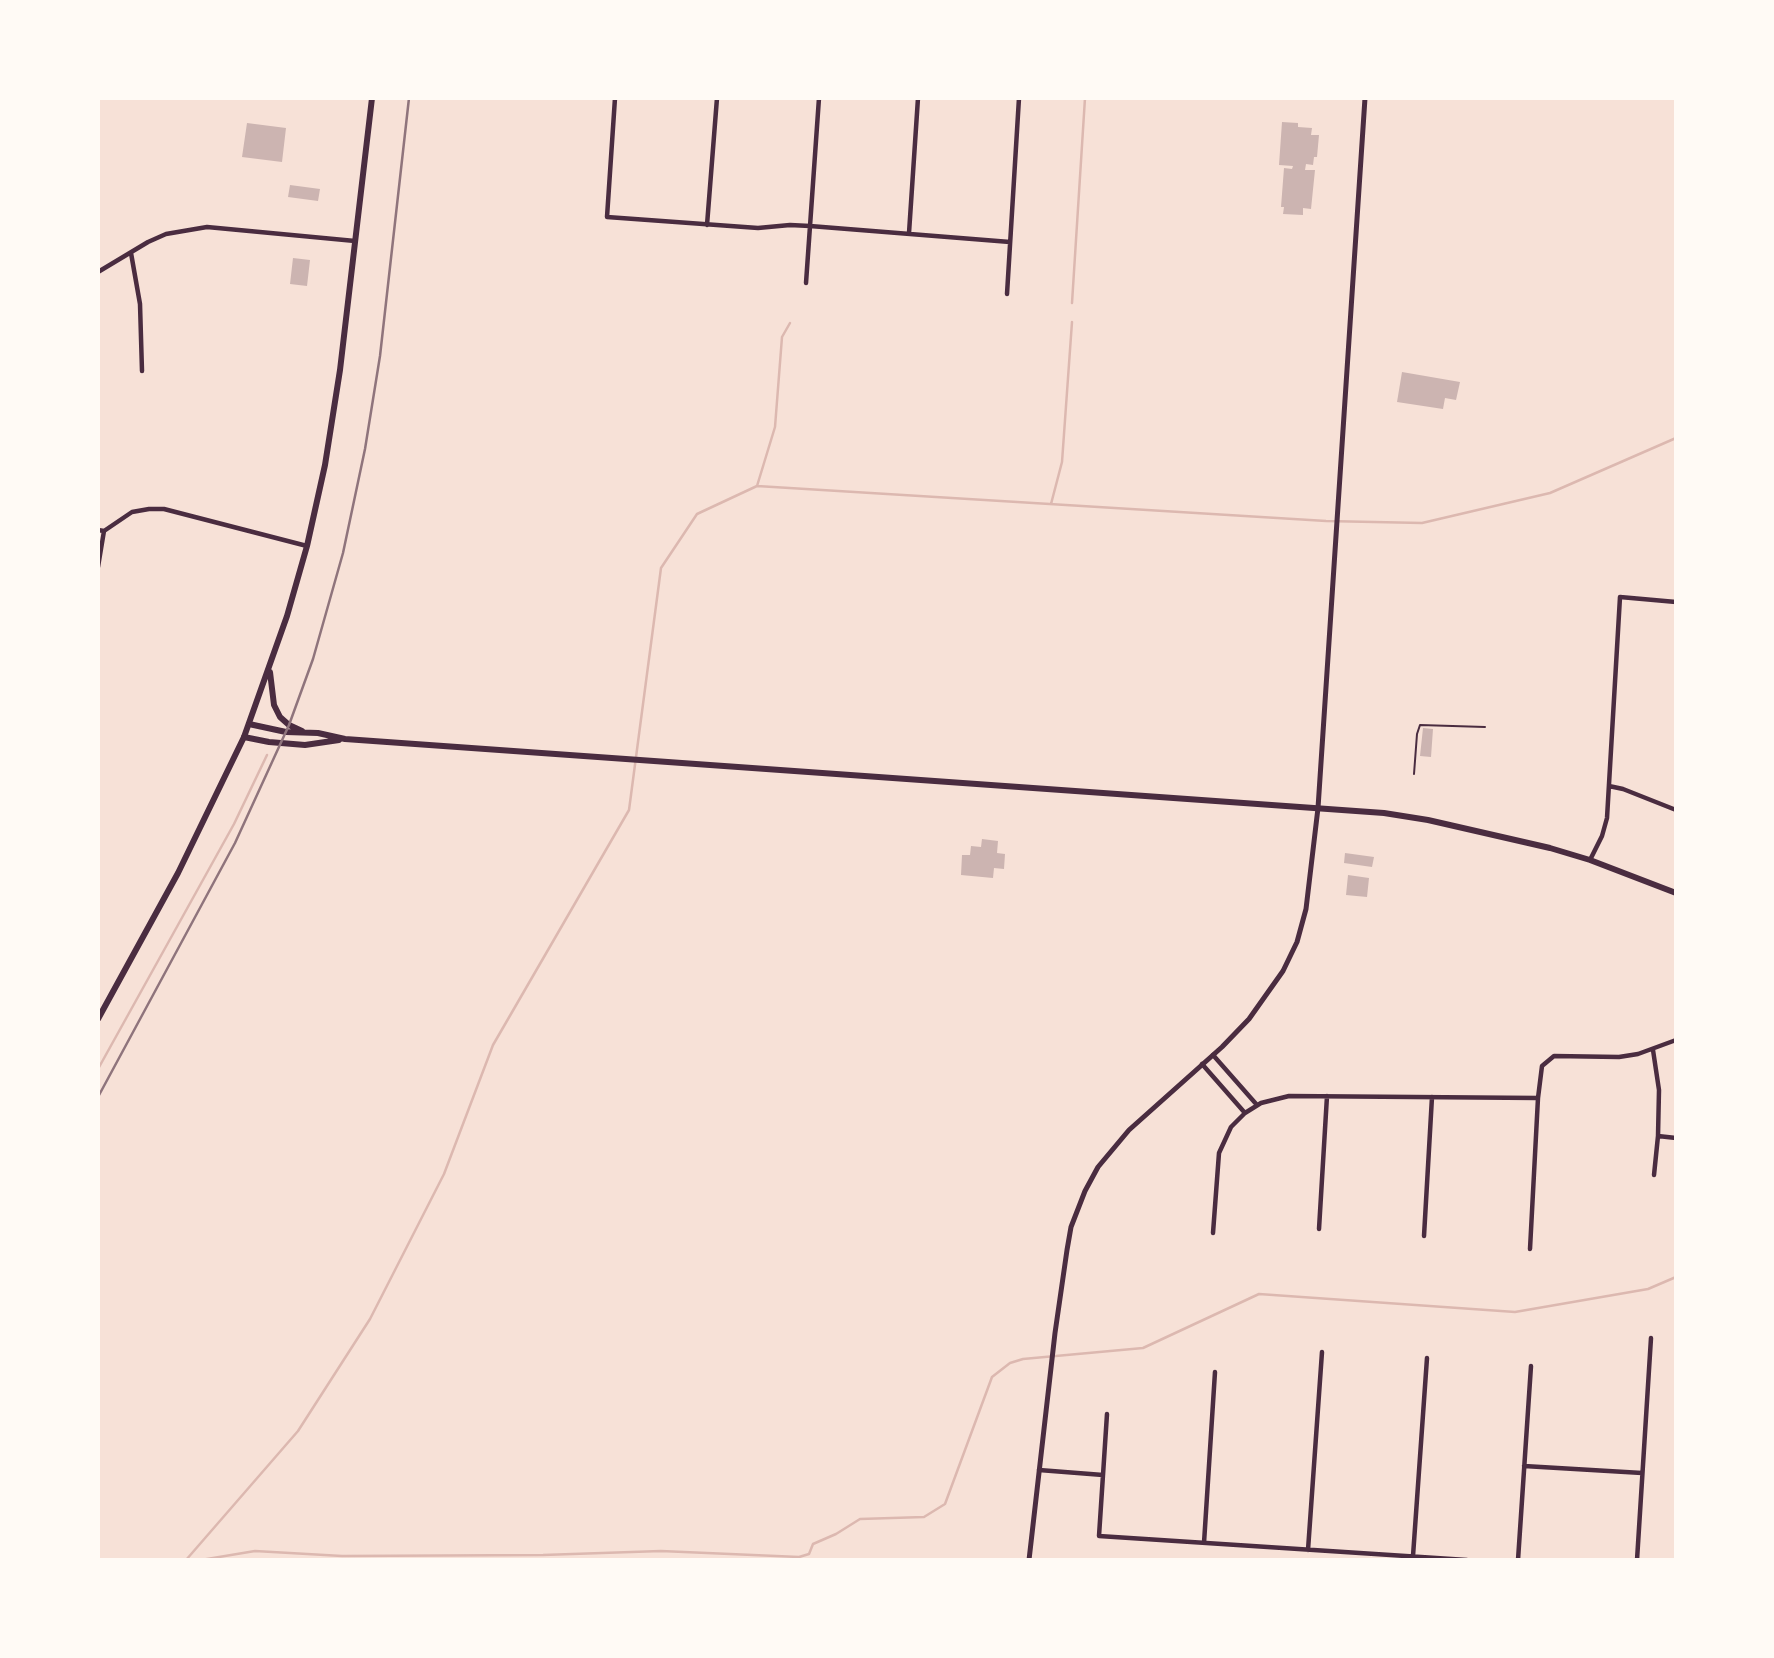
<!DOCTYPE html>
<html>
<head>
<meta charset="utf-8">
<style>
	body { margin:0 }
	#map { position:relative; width:1774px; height:1658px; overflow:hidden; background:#f7e1d7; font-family:"Noto Sans",sans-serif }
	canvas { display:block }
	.frame { position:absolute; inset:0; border:100px solid #fffaf5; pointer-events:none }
</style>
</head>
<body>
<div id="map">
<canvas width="1774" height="1658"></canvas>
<div class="frame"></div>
</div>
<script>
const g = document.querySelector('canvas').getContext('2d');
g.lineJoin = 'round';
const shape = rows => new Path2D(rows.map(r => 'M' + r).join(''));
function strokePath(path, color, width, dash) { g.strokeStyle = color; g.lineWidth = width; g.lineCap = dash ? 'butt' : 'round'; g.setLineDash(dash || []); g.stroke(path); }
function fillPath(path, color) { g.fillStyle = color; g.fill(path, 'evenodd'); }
strokePath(shape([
	[1072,303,1085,98],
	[757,486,775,427,782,337,790,323],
	[1051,504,1062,462,1072,322],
	[98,1069,234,824,267,755],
	[186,1560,298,1431,370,1319,444,1174,493,1045,629,810,661,568,697,514,757,486,1326,521,1422,523,1550,493,1676,438],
	[201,1560,255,1551,342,1556,543,1555,661,1551,799,1557,809,1554,813,1544,836,1534,860,1519,924,1517,945,1504,992,1377,1010,1363,1023,1359,1143,1348,1259,1294,1515,1312,1648,1289,1676,1277]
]), '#dcb8b0', 2.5);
fillPath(shape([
	[1282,122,1298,123,1298,127,1312,128,1311,135,1319,135,1317,157,1314,157,1313,165,1306,164,1305,170,1315,170,1311,209,1303,208,1303,215,1283,214,1284,207,1281,207,1284,168,1292,169,1293,166,1279,165],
	[247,123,286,128,282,162,242,157],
	[290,185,320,189,318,201,288,197],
	[293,258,310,260,307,286,290,284],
	[1402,372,1460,382,1456,400,1445,398,1443,409,1397,402],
	[1423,728,1433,729,1431,757,1420,756],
	[982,839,998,841,997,853,1005,854,1004,869,994,868,993,878,961,875,962,855,970,855,971,846,981,847],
	[1345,853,1374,857,1372,867,1344,863],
	[1348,875,1369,878,1367,897,1346,895]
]), '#ccb4b1');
strokePath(shape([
	[1414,774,1417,734,1420,725,1485,727]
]), '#4a2c40', 2);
strokePath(shape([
	[615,98,607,217,758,228,790,225,810,226,1010,242],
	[707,225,717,98],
	[909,233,918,98],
	[131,253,140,304,142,371],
	[98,272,148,242,166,234,207,227,355,241],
	[806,283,819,98],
	[1007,294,1019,98],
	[98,530,104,531,132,512,149,509,164,509,307,546],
	[98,567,104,531],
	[1609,786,1623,789,1676,810],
	[1590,860,1602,836,1607,818,1620,597,1676,602],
	[1653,1050,1659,1090,1658,1136,1654,1175],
	[1213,1055,1257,1105],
	[1202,1064,1245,1113],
	[1658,1136,1676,1138],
	[1319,1229,1327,1096],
	[1213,1233,1219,1153,1231,1127,1245,1113,1261,1103,1289,1096,1538,1098],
	[1424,1236,1432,1097],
	[1530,1249,1538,1098,1542,1066,1554,1056,1619,1057,1638,1054,1676,1040],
	[1107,1414,1099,1536,1467,1560],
	[1524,1466,1642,1473],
	[1039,1470,1103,1475],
	[1204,1543,1215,1372],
	[1308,1550,1322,1352],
	[1413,1556,1427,1358],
	[1518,1560,1531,1366],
	[1637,1560,1651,1338]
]), '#4a2c40', 4.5);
strokePath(shape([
	[1029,1560,1055,1333,1067,1250,1071,1227,1085,1191,1098,1167,1129,1130,1222,1047,1249,1019,1283,971,1297,942,1306,909,1318,808,1365,98]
]), '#4a2c40', 5);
strokePath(shape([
	[98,1019,178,873,244,737]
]), '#4a2c40', 6);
strokePath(shape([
	[270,672,274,705,280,717,289,725,302,731],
	[249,724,286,732,318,733,345,739,1384,813,1428,820,1550,848,1590,860,1676,893],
	[339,740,305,745,269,742,244,737,287,616,307,546,325,465,340,370,372,98]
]), '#4a2c40', 6);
strokePath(shape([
	[98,1097,235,843,289,725,313,659,343,553,365,449,380,356,409,98]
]), '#8f747c', 2.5);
</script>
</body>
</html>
